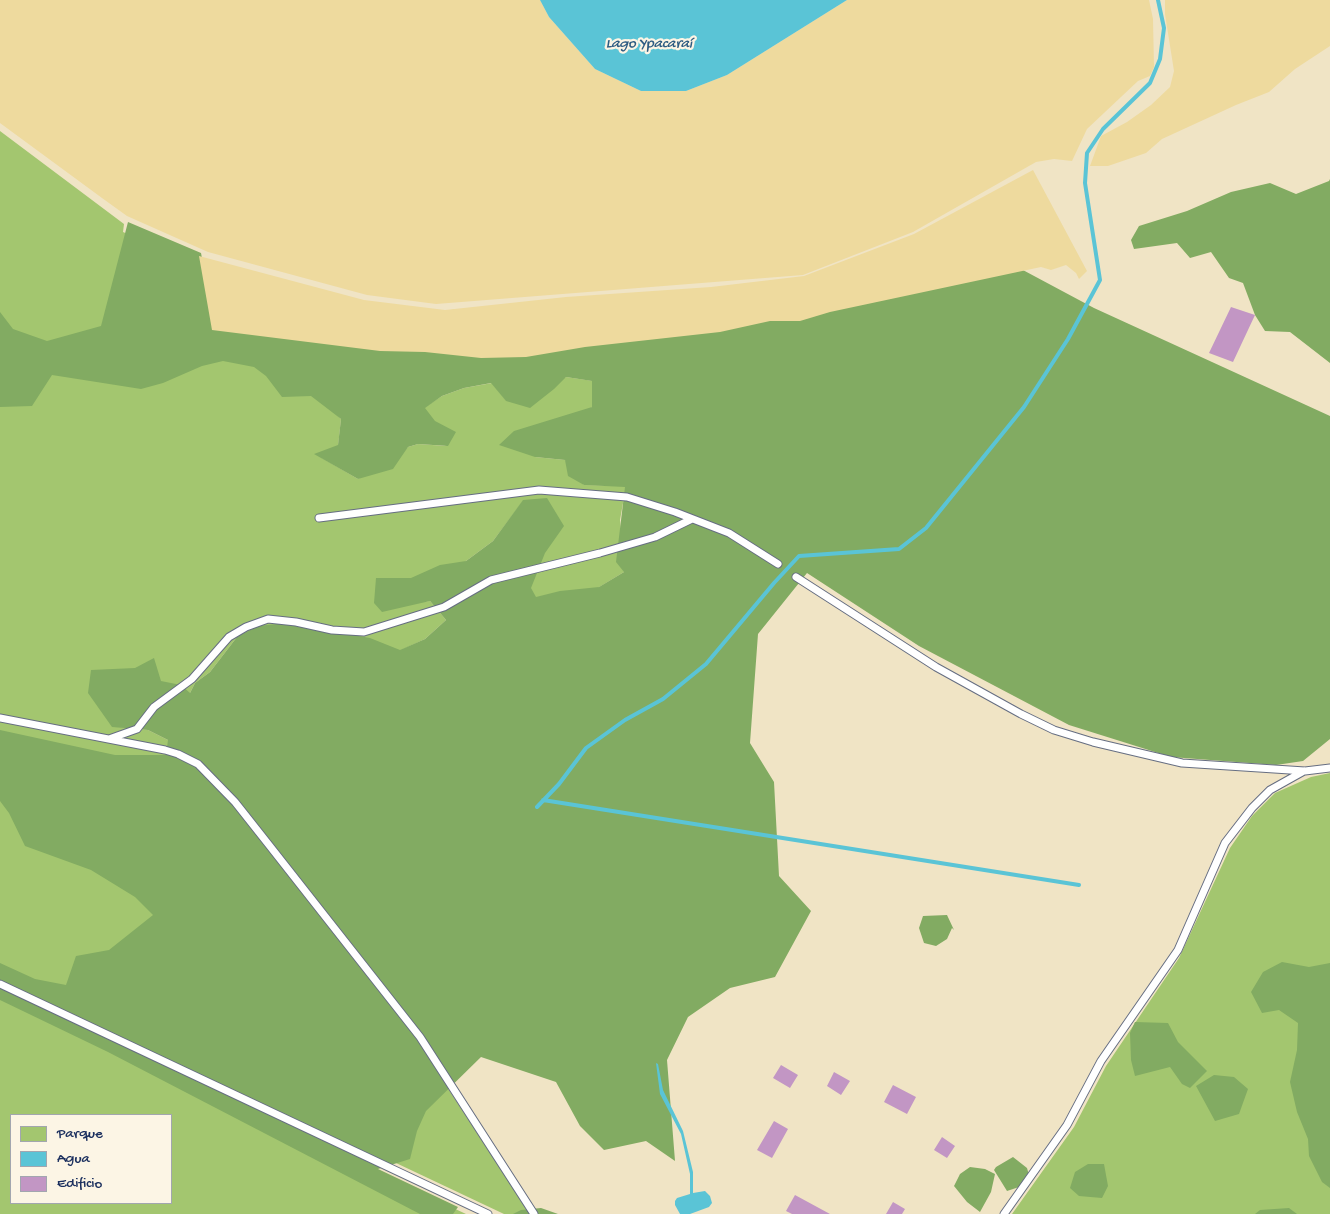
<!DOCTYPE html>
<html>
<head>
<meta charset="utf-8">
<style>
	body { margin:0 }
	#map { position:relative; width:1330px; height:1214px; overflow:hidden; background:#f0e4c5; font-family:"Gochi Hand",sans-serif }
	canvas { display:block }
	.legend { position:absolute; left:10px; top:1114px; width:162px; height:90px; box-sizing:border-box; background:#fcf5e5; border:1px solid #a2a6af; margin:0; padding:6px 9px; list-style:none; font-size:15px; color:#1b2f5e }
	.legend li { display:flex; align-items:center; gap:10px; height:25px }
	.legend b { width:25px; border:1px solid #a2a6af }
</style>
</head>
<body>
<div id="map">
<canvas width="1330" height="1214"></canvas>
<ul class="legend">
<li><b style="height:14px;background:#a3c66f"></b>Parque</li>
<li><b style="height:14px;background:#5ac4d6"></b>Agua</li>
<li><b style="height:14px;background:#c296c4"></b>Edificio</li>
</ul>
</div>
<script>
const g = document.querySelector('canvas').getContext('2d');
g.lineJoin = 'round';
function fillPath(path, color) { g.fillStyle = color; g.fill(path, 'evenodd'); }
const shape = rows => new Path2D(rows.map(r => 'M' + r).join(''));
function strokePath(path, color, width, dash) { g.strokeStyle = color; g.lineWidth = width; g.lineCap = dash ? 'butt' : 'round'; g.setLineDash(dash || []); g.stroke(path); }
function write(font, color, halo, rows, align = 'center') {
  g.font = font + ' "Gochi Hand",sans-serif'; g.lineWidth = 4.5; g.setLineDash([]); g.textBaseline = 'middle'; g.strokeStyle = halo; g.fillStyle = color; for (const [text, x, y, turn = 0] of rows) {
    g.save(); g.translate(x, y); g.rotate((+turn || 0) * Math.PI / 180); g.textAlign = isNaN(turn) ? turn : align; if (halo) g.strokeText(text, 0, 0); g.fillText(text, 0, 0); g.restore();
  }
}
fillPath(shape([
	[0,131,124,224,123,232,183,258,341,419,338,446,322,458,358,479,408,447,418,444,446,446,422,409,442,396,464,388,492,383,506,400,566,377,593,381,592,407,535,457,565,460,584,485,626,486,620,520,624,572,596,589,534,599,528,590,523,501,493,541,466,561,420,602,430,601,446,620,425,639,397,652,237,637,210,672,195,683,190,693,121,727,148,730,168,740,417,1041,523,1203,528,1214,504,1214,0,976],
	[1330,773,1330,1214,1012,1214,1074,1127,1106,1066,1179,958,1230,848,1252,816,1275,793,1311,777],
	[0,995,466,1214,0,1214],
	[11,1115,171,1115,171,1203,11,1203]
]), '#a3c66f');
fillPath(shape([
	[1330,179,1330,363,1290,332,1265,331,1255,315,1243,283,1229,278,1211,252,1190,258,1177,243,1134,249,1131,240,1139,226,1187,211,1231,192,1270,183,1296,194,1329,181],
	[128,222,201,253,215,327,1021,269,1094,308,1330,416,1330,739,1303,761,1276,765,1171,757,1069,725,919,646,807,573,758,634,750,743,774,782,779,876,811,911,775,977,730,988,688,1017,667,1060,675,1161,646,1141,604,1150,580,1126,556,1082,481,1057,426,1111,417,1131,410,1159,378,1169,458,1207,453,1214,420,1214,108,1052,0,1000,0,963,35,979,66,985,76,956,109,950,153,915,135,897,91,870,25,846,9,813,0,801,0,730,115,755,166,755,168,740,148,730,112,727,88,693,91,670,135,668,154,658,161,681,181,685,190,693,195,683,210,672,237,637,258,626,286,623,370,638,400,650,425,639,446,620,430,601,382,612,374,603,376,578,411,578,440,565,466,561,493,541,523,500,547,498,564,526,545,553,531,588,536,597,560,591,599,587,624,572,616,562,625,487,584,485,568,476,565,460,535,457,499,445,514,431,592,407,592,381,566,377,554,389,530,408,506,401,491,383,464,388,442,396,425,408,435,421,456,432,448,446,418,444,408,447,393,469,358,479,314,454,338,445,341,419,311,396,282,397,266,376,254,367,223,361,202,366,163,383,141,389,52,375,32,406,0,407,0,312,13,329,47,341,101,326],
	[947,915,954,930,952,928,947,939,936,946,924,943,919,928,923,916],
	[1282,962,1309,967,1330,963,1330,1188,1322,1182,1309,1156,1308,1139,1297,1112,1290,1082,1297,1050,1298,1023,1279,1010,1262,1013,1251,992,1263,972],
	[1135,1022,1168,1023,1178,1042,1207,1071,1190,1088,1182,1084,1170,1067,1135,1076,1131,1060,1130,1033],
	[1214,1075,1234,1077,1248,1089,1239,1114,1215,1121,1196,1086],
	[1013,1157,1027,1168,1029,1175,1034,1178,1028,1184,1007,1191,994,1170,996,1167],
	[1088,1164,1104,1164,1108,1186,1102,1198,1079,1196,1070,1188,1075,1172],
	[970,1167,985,1169,995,1174,991,1192,980,1212,967,1202,954,1186,960,1174],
	[541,1208,558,1214,513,1214,521,1210],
	[1289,1208,1297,1214,1255,1214,1260,1210]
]), '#82ab62');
fillPath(shape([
	[0,0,540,0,549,17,595,69,641,91,686,91,727,75,847,0,1149,0,1153,19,1154,67,1150,76,1138,81,1087,129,1072,161,1054,159,1036,162,913,232,803,275,436,304,367,295,208,252,127,216,102,198,0,123],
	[1165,0,1330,0,1330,46,1295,69,1269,92,1236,105,1162,139,1146,153,1108,166,1090,166,1101,136,1127,122,1151,105,1170,87,1174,71,1165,14],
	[1033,170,1087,271,1079,279,1076,273,1066,265,1051,270,1041,267,830,312,800,321,770,321,720,332,585,347,526,357,481,358,425,352,380,351,212,330,199,256,364,300,445,310,566,297,711,287,804,276,914,234]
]), '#eeda9e');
fillPath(shape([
	[540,0,847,0,727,75,686,91,641,91,595,69,549,17],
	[656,1063,658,1064,663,1090,683,1131,693,1172,693,1193,705,1191,710,1196,712,1203,709,1207,690,1214,680,1214,675,1205,675,1201,677,1198,690,1194,690,1174,681,1134,660,1094]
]), '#5ac4d6');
strokePath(shape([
	[543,800,1079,885],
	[537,807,559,784,586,748,625,720,663,699,706,664,774,583,799,556,899,549,926,528,1024,407,1068,339,1100,280,1085,183,1087,153,1103,129,1150,83,1160,59,1164,28,1158,0]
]), '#5ac4d6', 4);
fillPath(shape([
	[1231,307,1255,315,1233,362,1209,353],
	[781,1065,798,1075,790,1088,773,1078],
	[834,1072,850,1081,841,1095,827,1086],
	[893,1085,916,1097,907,1114,884,1102],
	[774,1121,788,1129,772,1158,757,1150],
	[942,1137,955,1146,947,1158,934,1150],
	[795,1195,830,1214,792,1214,786,1211],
	[893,1202,905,1209,902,1214,886,1214]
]), '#c296c4');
const service = shape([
	[319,518,539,490,627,497,675,512,729,533,778,564],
	[796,577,936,667,1021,714,1054,730,1093,742,1182,763,1305,771,1330,768],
	[0,718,165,750,178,754,198,764,235,802,269,845,420,1037,534,1214],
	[109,739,137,729,154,707,192,679,229,637,246,627,268,619,296,622,332,630,364,632,444,607,491,580,600,553,655,537,692,519],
	[0,984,488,1214],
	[1004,1214,1067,1125,1101,1061,1178,950,1225,843,1252,808,1270,790,1304,771]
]);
strokePath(service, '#666e82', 9);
strokePath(service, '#fff', 7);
write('italic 15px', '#2e5c82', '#fcf5e5', [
	["Lago Ypacaraí",649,45]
]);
</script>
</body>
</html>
